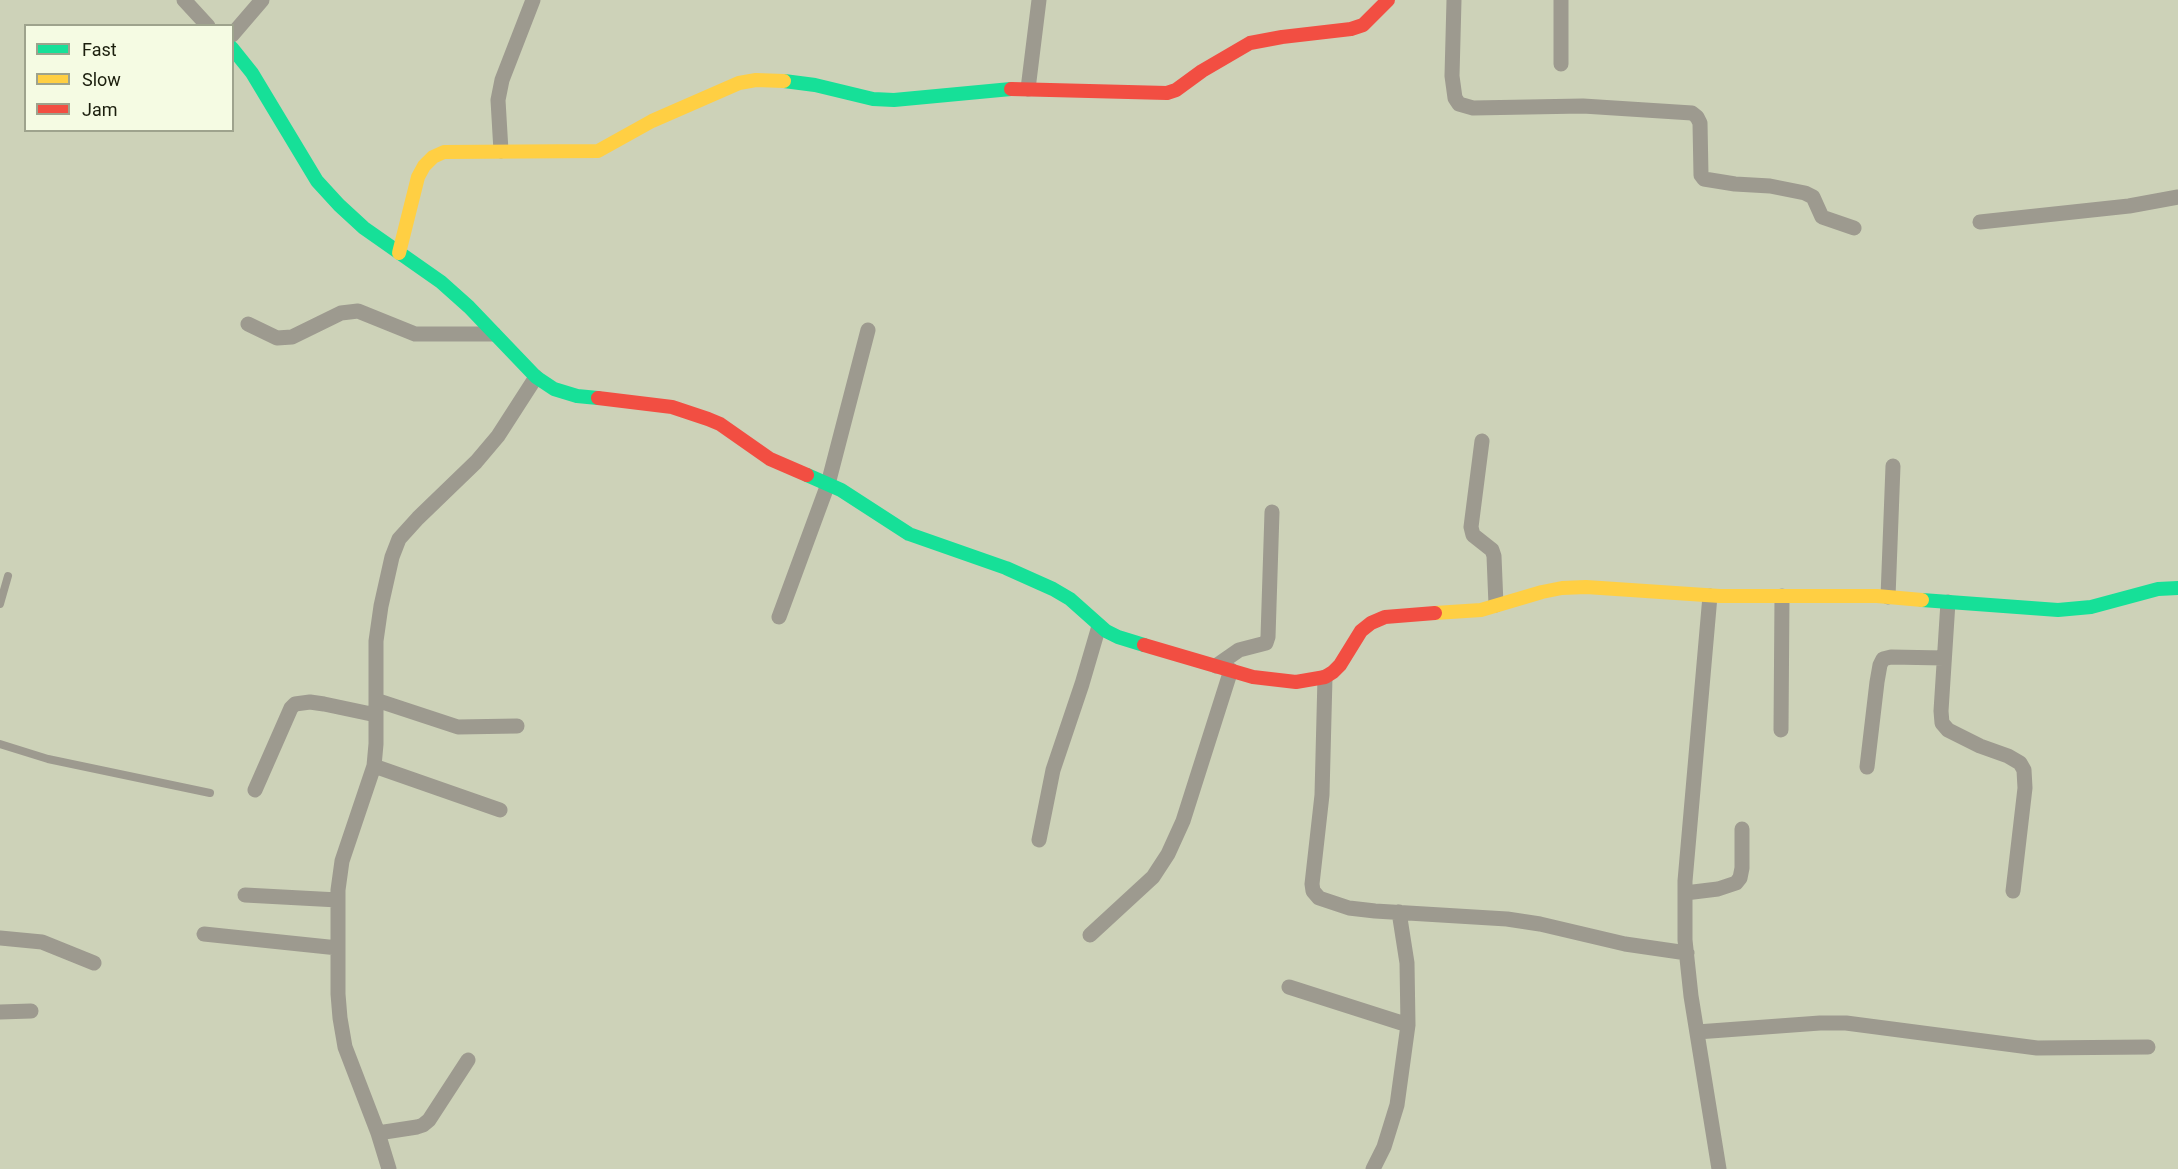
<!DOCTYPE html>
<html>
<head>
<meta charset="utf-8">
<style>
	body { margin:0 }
	#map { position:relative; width:2178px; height:1169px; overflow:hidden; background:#cdd2b8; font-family:Roboto,sans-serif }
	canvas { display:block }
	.legend { position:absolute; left:24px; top:24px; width:210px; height:108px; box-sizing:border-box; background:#f5fbe3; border:2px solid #9ea38d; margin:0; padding:8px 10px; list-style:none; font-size:18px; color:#1b1e0d }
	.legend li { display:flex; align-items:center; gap:12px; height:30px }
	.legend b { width:30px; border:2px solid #9ea38d }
</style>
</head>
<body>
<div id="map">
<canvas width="2178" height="1169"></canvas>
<ul class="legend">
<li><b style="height:8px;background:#16e098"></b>Fast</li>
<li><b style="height:8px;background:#ffcf43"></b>Slow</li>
<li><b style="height:8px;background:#f24e42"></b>Jam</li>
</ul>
</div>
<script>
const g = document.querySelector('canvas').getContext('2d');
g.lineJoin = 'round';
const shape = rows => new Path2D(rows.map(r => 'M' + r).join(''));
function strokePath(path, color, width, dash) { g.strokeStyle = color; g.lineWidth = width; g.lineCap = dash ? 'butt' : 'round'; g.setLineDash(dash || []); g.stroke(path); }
strokePath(shape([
	[0,604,8,576],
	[0,744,48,759,210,793]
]), '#9d9a8f', 8);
strokePath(shape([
	[184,0,208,26],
	[1454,0,1452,76,1455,98,1459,104,1473,108,1583,106,1692,113,1697,117,1700,123,1701,175,1704,179,1735,184,1770,186,1805,193,1813,197,1822,217,1854,228],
	[232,35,262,0],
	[1561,64,1561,0],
	[1028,89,1039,0],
	[501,151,498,100,502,80,533,0],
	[1980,222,2129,206,2178,197],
	[248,324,277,338,292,337,341,313,358,311,415,334,494,334],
	[1482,441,1471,527,1473,535,1492,550,1494,556,1496,605],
	[1710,596,1685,881,1685,940,1691,996,1719,1169],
	[1888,597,1893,466],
	[1948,602,1941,711,1942,723,1948,730,1980,746,2008,756,2020,763,2024,770,2025,788,2013,891],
	[779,617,828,484,868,330],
	[1216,666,1239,650,1266,643,1268,637,1272,512],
	[1325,677,1322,795,1312,884,1313,891,1319,898,1349,908,1375,911,1507,919,1540,924,1625,944,1687,953],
	[376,700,458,727,517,726],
	[1781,730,1782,596],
	[374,766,500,810],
	[1867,767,1877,682,1880,665,1883,659,1891,657,1944,658],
	[255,790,291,708,295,704,310,702,324,704,376,715],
	[1039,840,1053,770,1082,684,1099,626],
	[1685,893,1718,889,1736,883,1740,878,1742,868,1742,829],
	[245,895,338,900],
	[204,934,338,948],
	[1090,935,1153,877,1168,854,1183,821,1231,670],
	[0,938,42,942,94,963],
	[1289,987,1408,1025],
	[0,1012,31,1011],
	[1697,1032,1820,1023,1846,1023,2037,1048,2148,1047],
	[378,1133,417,1127,423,1125,429,1120,468,1060],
	[389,1169,378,1133,345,1047,340,1018,338,994,338,890,342,861,374,766,376,744,376,641,381,606,392,557,399,539,418,518,476,462,498,436,536,377],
	[1373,1169,1384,1147,1397,1105,1408,1025,1407,963,1399,912]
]), '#9d9a8f', 15);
strokePath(shape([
	[232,48,252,73,317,181,339,205,364,228,441,282,469,307,536,377,554,389,577,396,598,398],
	[784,81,815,85,873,99,894,100,1011,89],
	[807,475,841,490,909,534,1006,568,1053,589,1070,599,1106,631,1118,637,1144,645],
	[1922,600,2058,610,2091,607,2158,589,2178,588]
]), '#16e098', 14);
strokePath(shape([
	[399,253,418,177,424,166,433,157,444,152,598,151,652,121,739,83,756,80,784,81],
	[1435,613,1481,610,1542,592,1562,588,1586,587,1720,596,1877,596,1922,600]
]), '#ffcf43', 14);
strokePath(shape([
	[1011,89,1167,93,1176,90,1202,71,1250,43,1282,37,1351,29,1363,25,1388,0],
	[598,398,672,407,708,419,720,424,770,459,807,475],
	[1144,645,1253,677,1296,682,1325,677,1333,672,1340,665,1361,631,1371,623,1385,617,1435,613]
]), '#f24e42', 14);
</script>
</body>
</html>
